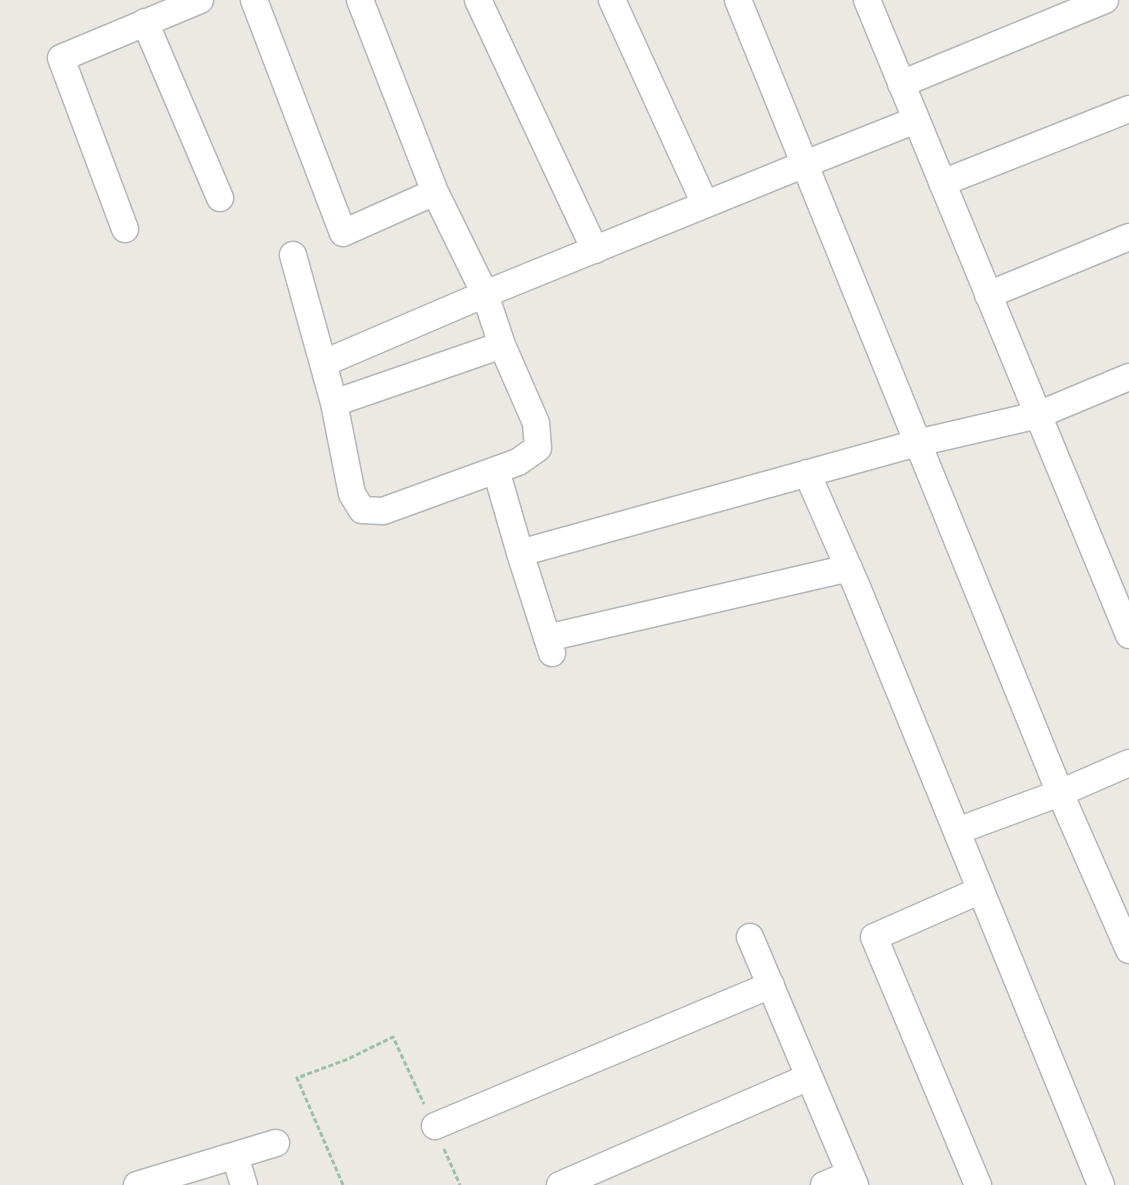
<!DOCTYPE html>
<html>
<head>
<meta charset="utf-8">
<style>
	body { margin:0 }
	canvas { display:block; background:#ebe9e1 }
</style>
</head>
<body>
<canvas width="1129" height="1185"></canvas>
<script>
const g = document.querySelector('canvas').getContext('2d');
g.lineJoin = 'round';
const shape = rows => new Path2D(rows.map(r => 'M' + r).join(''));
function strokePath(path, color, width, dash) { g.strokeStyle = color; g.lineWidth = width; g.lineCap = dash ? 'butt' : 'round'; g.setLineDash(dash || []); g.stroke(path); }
const street = shape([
	[254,0,343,233,435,192],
	[478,0,595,250],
	[612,0,705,204],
	[738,0,1060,793,1129,950],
	[867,0,1129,635],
	[145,22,220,198],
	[901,84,1105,0],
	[942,183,1129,109],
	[125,229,61,58,200,0],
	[293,255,334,403,352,494,362,510,383,511,518,462,538,448,536,423,502,345,485,294,435,192,360,0],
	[988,295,1129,237],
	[324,363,485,294,805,164,916,120],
	[334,403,502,345],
	[496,470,520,553,552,653],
	[807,473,857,587,1101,1185],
	[520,553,917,443,1038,415,1129,377],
	[547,638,849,568],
	[957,831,1060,793,1129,763],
	[750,937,855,1185],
	[435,1126,771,985],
	[235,1156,244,1185],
	[137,1185,276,1143],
	[560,1185,809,1077],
	[824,1185,850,1174],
	[978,1185,874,937,981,890]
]);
strokePath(street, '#b3b6ba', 29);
strokePath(shape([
	[444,1149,460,1185],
	[343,1185,297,1078,348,1059,393,1037,424,1104]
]), '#9ac0a8', 3, [5, 2.5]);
strokePath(street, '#fff', 26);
</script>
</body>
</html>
